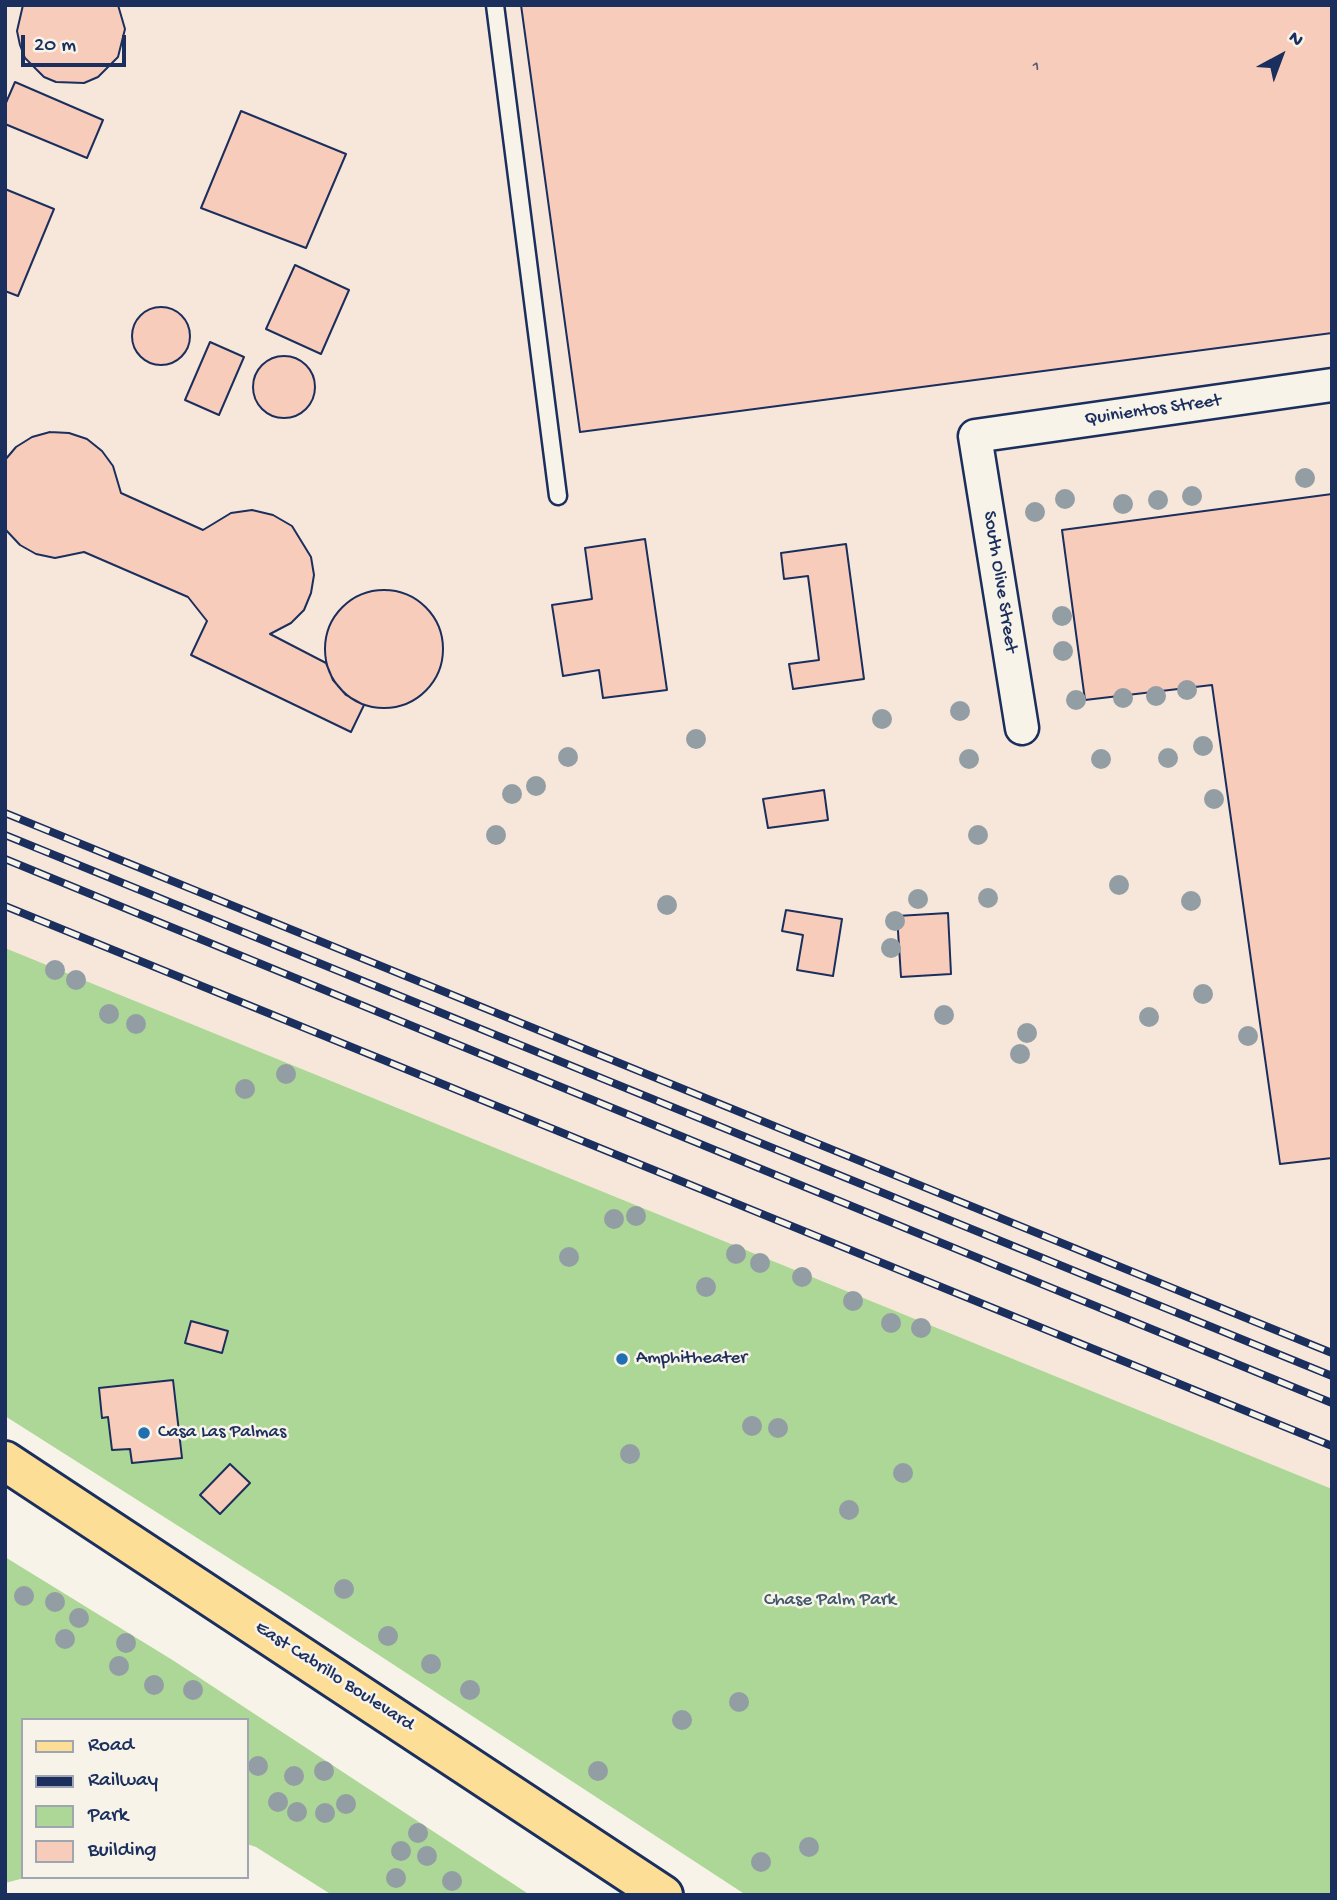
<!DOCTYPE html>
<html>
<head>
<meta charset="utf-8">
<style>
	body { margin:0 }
	#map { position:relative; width:1337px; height:1900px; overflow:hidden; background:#f7f3e8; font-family:"Gochi Hand",sans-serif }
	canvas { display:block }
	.frame { position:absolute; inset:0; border:7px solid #1b2f5e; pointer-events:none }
	.legend { position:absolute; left:21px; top:1718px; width:228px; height:161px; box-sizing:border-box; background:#f7f3e8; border:2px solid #9fa5b1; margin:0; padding:9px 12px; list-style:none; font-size:21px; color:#1b2f5e }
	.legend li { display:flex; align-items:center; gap:14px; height:35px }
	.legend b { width:35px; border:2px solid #9fa5b1 }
	.north { position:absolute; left:1246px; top:21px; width:70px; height:70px; -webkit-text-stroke:5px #f7f3e8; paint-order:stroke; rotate:41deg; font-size:19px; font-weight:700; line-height:28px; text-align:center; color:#1b2f5e }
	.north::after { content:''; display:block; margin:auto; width:24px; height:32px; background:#1b2f5e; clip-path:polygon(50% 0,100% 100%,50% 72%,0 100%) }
	.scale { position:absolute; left:21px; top:35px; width:105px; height:32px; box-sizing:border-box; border:4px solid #1b2f5e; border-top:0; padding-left:9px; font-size:21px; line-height:24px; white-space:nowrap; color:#1b2f5e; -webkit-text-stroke:5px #f7f3e8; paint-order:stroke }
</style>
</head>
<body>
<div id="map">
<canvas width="1337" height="1900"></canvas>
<div class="frame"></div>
<ul class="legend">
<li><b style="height:9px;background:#fcde96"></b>Road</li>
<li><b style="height:9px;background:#1b2f5e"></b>Railway</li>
<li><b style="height:19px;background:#acd796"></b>Park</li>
<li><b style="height:19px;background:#f8ccba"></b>Building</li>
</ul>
<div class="north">N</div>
<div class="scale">20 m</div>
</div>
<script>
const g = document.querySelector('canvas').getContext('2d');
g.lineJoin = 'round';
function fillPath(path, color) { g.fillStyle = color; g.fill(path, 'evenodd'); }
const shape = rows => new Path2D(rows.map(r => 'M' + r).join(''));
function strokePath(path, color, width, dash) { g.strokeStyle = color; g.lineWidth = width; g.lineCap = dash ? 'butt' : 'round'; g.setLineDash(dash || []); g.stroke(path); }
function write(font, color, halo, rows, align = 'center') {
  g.font = font + ' "Gochi Hand",sans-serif'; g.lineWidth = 5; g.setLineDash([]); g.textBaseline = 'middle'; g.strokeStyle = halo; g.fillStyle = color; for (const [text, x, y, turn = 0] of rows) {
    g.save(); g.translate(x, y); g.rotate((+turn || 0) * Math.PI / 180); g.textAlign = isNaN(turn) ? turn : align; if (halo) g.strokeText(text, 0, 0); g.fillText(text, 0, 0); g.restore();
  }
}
fillPath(shape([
	[5,5,1332,5,1332,1489,5,948]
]), '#f7e7da');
fillPath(shape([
	[5,948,1332,1489,1332,1895,746,1895,287,1595,5,1416],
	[5,1557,174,1661,530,1895,332,1895,256,1847,247,1844,247,1720,23,1720,23,1877,28,1877,5,1883]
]), '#acd796');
const building = shape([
	[23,5,118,5,125,29,118,57,98,77,84,83,56,82,44,77,25,58,20,45,17,31,23,5],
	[521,5,1332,5,1332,333,580,432,521,5],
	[15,82,103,120,87,158,5,124,5,105,15,82],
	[241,111,346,154,306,248,201,208,241,111],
	[5,189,54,209,18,296,5,291,5,189],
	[295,265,349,290,321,354,266,329,295,265],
	'132 336a29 29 0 1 1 58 0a29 29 0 1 1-58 0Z',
	[210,342,244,357,219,415,185,400,210,342],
	'253 387a31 31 0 1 1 62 0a31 31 0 1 1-62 0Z',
	[50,432,69,433,87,439,102,451,113,466,121,493,203,530,231,513,252,510,273,515,292,526,311,557,314,575,311,593,304,610,291,623,270,634,326,663,333,680,346,695,364,705,351,732,191,655,207,621,188,597,84,552,55,558,36,554,20,545,5,529,5,460,16,447,32,437,50,432],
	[1332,494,1332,1158,1280,1164,1212,685,1085,700,1062,530,1332,494],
	[645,539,667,690,603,698,599,670,563,676,552,605,592,599,585,548,645,539],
	[846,544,864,679,793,689,789,664,819,660,808,576,784,579,781,553,846,544],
	'325 649a59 59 0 1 1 118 0a59 59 0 1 1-118 0Z',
	[824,790,828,820,768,828,763,799,824,790],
	[786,910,842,919,833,976,797,970,803,935,782,931,786,910],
	[948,913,951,974,901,977,897,916,948,913],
	[191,1321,228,1331,222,1353,185,1343,191,1321],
	[173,1380,182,1458,132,1463,130,1449,112,1450,108,1417,102,1418,99,1388,173,1380],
	[230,1464,250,1483,220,1514,200,1495,230,1464]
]);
fillPath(building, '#f8ccba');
strokePath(building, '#1b2f5e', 2);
const service = shape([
	[495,5,558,496]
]);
const minor = shape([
	[1022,728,975,436,1332,385]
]);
const primary = shape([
	[5,1461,663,1895]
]);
strokePath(service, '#1b2f5e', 21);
strokePath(minor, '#1b2f5e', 37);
strokePath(primary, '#1b2f5e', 44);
strokePath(service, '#f7f3e8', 16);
strokePath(minor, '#f7f3e8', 32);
strokePath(primary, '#fcde96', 38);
const rail = shape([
	[5,813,1332,1353],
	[5,835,1332,1376],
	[5,859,1332,1403],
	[5,906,1332,1446]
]);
strokePath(rail, '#1b2f5e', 8);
strokePath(rail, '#f7f3e8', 5, [16]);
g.fillStyle = '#929ea4';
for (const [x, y] of [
	[1305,478],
	[1192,496],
	[1065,499],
	[1158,500],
	[1123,504],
	[1035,512],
	[1062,616],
	[1063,651],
	[1187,690],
	[1156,696],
	[1123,698],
	[1076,700],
	[960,711],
	[882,719],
	[696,739],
	[1203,746],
	[568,757],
	[1168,758],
	[969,759],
	[1101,759],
	[536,786],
	[512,794],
	[1214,799],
	[496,835],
	[978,835],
	[1119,885],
	[988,898],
	[918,899],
	[1191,901],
	[667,905],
	[895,921],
	[891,948],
	[55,970],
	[76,980],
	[1203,994],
	[109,1014],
	[944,1015],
	[1149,1017],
	[136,1024],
	[1027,1033],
	[1248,1036],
	[1020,1054],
	[286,1074],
	[245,1089],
	[636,1216],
	[614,1219],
	[736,1254],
	[569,1257],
	[760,1263],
	[802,1277],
	[706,1287],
	[853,1301],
	[891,1323],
	[921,1328],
	[752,1426],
	[778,1428],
	[630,1454],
	[903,1473],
	[849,1510],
	[344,1589],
	[24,1596],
	[55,1602],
	[79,1618],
	[388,1636],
	[65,1639],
	[126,1643],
	[431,1664],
	[119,1666],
	[154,1685],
	[193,1690],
	[470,1690],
	[739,1702],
	[682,1720],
	[258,1766],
	[324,1771],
	[598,1771],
	[294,1776],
	[278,1802],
	[346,1804],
	[297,1812],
	[325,1813],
	[418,1833],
	[809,1847],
	[401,1851],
	[427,1856],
	[761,1862],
	[396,1878],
	[452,1881]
]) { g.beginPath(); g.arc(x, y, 10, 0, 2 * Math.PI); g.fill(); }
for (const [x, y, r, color] of [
	[622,1359,7,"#1f6fb2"],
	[144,1433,7,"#1f6fb2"]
]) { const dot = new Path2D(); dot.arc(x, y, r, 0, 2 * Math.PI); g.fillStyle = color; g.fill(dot); strokePath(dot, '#f7f3e8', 2.5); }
write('16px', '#525675', null, [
	["1",1036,68]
]);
write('19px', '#1b2f5e', '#f7f3e8', [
	["Quinientos Street",1153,411,-8],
	["South Olive Street",999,582,81],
	["East Cabrillo Boulevard",334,1677,33]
]);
write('19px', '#1b2f5e', '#f7f3e8', [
	["Amphitheater",636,1359],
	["Casa Las Palmas",158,1433]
], 'left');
write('19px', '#3f596c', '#f7f3e8', [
	["Chase Palm Park",830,1601]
]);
</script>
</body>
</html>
